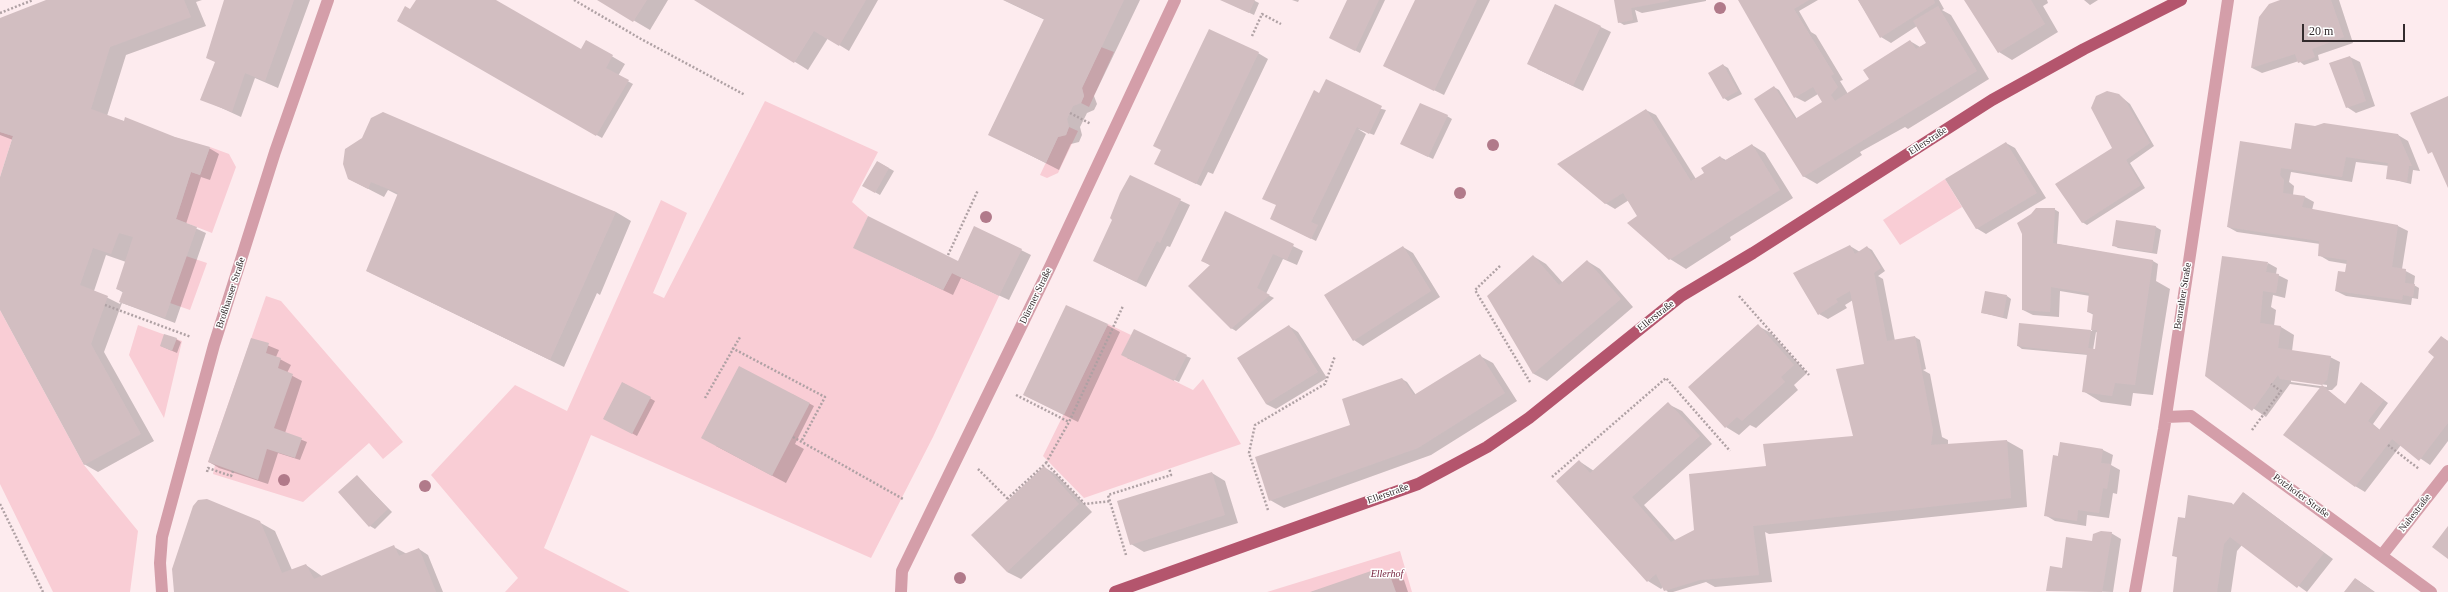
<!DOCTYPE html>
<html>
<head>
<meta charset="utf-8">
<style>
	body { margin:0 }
	#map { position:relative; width:2448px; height:592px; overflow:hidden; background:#fdebee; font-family:Georgia,serif }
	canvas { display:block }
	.scale { position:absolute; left:2302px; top:24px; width:103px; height:18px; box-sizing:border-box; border:2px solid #332b2d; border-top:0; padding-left:5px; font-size:12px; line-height:14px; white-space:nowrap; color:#332b2d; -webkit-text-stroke:3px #fff; paint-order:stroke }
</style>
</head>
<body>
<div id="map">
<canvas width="2448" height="592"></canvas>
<div class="scale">20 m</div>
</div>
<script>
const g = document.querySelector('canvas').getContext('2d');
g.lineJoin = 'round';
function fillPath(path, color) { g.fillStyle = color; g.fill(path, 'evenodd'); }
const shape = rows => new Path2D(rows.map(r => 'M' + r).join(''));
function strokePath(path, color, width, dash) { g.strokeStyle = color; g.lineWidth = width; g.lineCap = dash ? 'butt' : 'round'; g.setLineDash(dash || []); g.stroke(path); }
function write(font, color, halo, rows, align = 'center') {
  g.font = font + ' Georgia,serif'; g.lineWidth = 3; g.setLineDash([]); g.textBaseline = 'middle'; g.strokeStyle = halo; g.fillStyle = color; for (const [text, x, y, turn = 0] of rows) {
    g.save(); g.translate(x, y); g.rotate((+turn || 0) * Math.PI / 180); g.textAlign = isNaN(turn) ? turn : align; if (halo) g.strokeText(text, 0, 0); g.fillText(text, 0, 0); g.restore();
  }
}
fillPath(shape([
	[1101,47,1114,52,1089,107,1081,103,1084,96,1082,88],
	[765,101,878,152,852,202,868,216,854,248,943,290,952,273,999,296,933,437,871,558,591,435,544,548,630,592,505,592,518,578,431,475,515,385,567,411,661,200,687,213,653,293,664,298],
	[1069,127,1078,131,1058,173,1047,178,1040,175,1058,137,1066,135],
	[0,132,13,136,0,177],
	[210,147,229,154,236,167,212,233,176,219,191,172,200,175],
	[1945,179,1962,207,1900,245,1883,220],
	[186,256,207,263,190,310,170,303],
	[266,296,281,301,403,442,383,459,369,443,303,502,213,474,215,465,208,462],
	[0,310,84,465,138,531,130,592,53,592,0,484],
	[1108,324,1131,335,1122,355,1193,390,1203,379,1241,444,1084,498,1043,456],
	[138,325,182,341,164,418,129,355],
	[1400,551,1412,592,1267,592]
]), '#f9cdd5');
fillPath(shape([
	[48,0,202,0,196,2,206,26,126,55,107,116,209,148,219,154,210,180,201,177,186,224,206,233,175,323,122,303,104,352,154,441,98,472,84,464,0,309,0,180,13,140,0,135,0,19],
	[106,255,126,262,117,289,124,293,120,304,94,291],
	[225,0,310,0,278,88,255,78,241,117,202,99,216,62,208,58],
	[417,0,494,0,581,50,586,41,625,64,618,76,633,84,602,138,574,122,411,10],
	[599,0,668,0,650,30],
	[696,0,878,0,849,51,828,38,808,70],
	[1003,0,1140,0,1094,96,1097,104,1094,110,1087,113,1080,127,1082,135,1079,142,1071,144,1059,170,989,134,1045,20],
	[1222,0,1253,0,1259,3,1254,15],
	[1292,0,1299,0,1298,2],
	[1348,0,1385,0,1360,53,1335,40],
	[1416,0,1490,0,1444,95,1384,66],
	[1615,0,1706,0,1706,1,1642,13,1635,10,1638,22,1624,25,1619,22],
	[1739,0,1818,0,1799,11,1811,32,1816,35,1843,80,1840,81,1848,94,1870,80,1910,41,1920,47,1927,43,1917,26,1891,43,1881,37,1858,0,1939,0,1944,9,1942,10,1951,15,1989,79,1908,129,1905,127,1860,152,1862,155,1817,184,1803,176,1774,87,1779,90,1797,119,1824,103,1818,94,1805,102,1795,97],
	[1965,0,2047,0,2048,3,2043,6,2058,32,2012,60,1999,52],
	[2084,0,2098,0,2090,5],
	[2284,0,2339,0,2353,43,2318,55,2319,60,2304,65,2299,61,2262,73,2252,68,2260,17],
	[1556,5,1611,32,1583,91,1537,69],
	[1258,53,1268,59,1213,174,1208,172,1201,186,1160,166],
	[2350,57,2360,62,2375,106,2356,113,2347,107],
	[1723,65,1728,68,1742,94,1728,101,1724,98],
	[1320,94,1386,110,1374,135,1358,129,1366,134,1316,241,1276,221],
	[2119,95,2130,104,2154,146,2130,163,2145,188,2087,225,2082,222,2114,148],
	[1646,110,1656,115,1696,179,1706,173,1720,157,1726,160,1752,145,1765,153,1793,198,1730,237,1731,240,1686,269,1670,259,1628,223,1639,216,1629,200,1615,209,1605,203],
	[1447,116,1452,119,1433,159,1406,146],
	[2398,135,2408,141,2420,171,2413,170,2411,184,2387,178,2389,166,2356,162,2352,182,2291,172,2289,182,2294,186,2293,195,2305,197,2314,202,2312,210,2398,226,2408,231,2402,269,2415,276,2414,285,2419,288,2418,299,2412,298,2411,305,2346,296,2336,291,2346,273,2347,264,2329,261,2319,255,2320,244,2237,232,2228,227,2292,150],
	[363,139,616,212,631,221,600,295,597,293,564,367,367,271,398,195,388,190,384,197,349,179],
	[2006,143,2015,148,2046,198,1986,234,1976,228],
	[878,162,894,171,880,195,864,186],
	[1131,177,1190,205,1170,247,1167,246,1146,287,1104,266,1113,219],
	[2054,209,2059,212,2057,244,2153,261,2158,264,2156,281,2170,289,2153,395,2133,393,2131,406,2101,402,2083,391,2088,355,2022,349,2018,346,2020,324,2092,331,2094,315,2088,312,2090,296,2060,291,2059,317,2033,315,2023,310],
	[2096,332,2098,333,2096,350,2093,350],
	[1226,213,1303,251,1297,265,1283,259,1266,294,1274,298,1236,331,1231,328,1211,266,1203,261],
	[2117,222,2156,227,2161,230,2157,254,2118,248,2113,245],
	[1850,246,1860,252,1867,247,1872,250,1885,271,1878,276,1883,279,1895,341,1915,337,1920,340,1926,369,1923,370,1930,374,1942,437,1948,440,1948,445,2007,441,2023,450,2027,507,1769,534,1765,532,1772,582,1715,587,1706,582,1673,592,1668,592,1663,587,1661,589,1648,581,1579,461,1594,471,1668,404,1682,411,1712,444,1644,505,1676,541,1694,531,1767,467,1857,437,1865,365,1853,300,1845,305,1847,308,1828,319,1819,314],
	[1403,247,1413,253,1440,297,1363,346,1354,340],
	[855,248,958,262,1021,250,1031,255,1009,300,961,278,953,295],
	[1533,256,1546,264,1563,283,1587,261,1600,269,1633,307,1547,381,1534,374,1488,296],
	[2268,263,2277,268,2276,274,2288,280,2285,298,2273,295,2271,307,2276,310,2274,326,2281,327,2294,335,2292,351,2330,357,2340,362,2337,385,2332,390,2327,390,2346,405,2366,386,2388,403,2373,424,2380,430,2436,357,2441,337,2448,341,2448,441,2430,465,2401,445,2365,492,2355,486,2320,388,2290,384,2266,417,2206,376],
	[2291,380,2327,385,2327,387,2291,382],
	[2007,296,2011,299,2007,319,1983,313],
	[1107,325,1120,332,1078,422,1024,395],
	[1289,326,1298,332,1327,378,1276,409,1266,404],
	[1758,326,1771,333,1807,373,1794,385,1798,390,1756,428,1750,425,1739,435,1726,427],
	[176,339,181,342,177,353,161,346],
	[252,339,279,350,276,357,291,365,287,373,302,381,285,433,307,442,300,460,278,453,268,484,219,468,209,462],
	[1186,356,1191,358,1179,382,1127,358],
	[1480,356,1493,363,1517,401,1431,455,1284,508,1270,500,1402,379,1407,382,1416,395],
	[623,383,655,401,637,436,604,418],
	[792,394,814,406,795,444,804,449,786,483,716,446],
	[2061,443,2103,450,2113,455,2111,465,2120,470,2117,494,2113,493,2109,518,2087,515,2086,526,2055,521,2045,515],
	[1044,467,1057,475,1092,512,1021,579,1007,572],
	[1212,473,1225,481,1238,523,1144,552,1131,544],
	[357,476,392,512,375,529,370,526],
	[2244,493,2333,559,2307,592,2242,545,2237,551,2231,592,2174,592,2178,558,2173,555,2186,519,2232,504,2234,505],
	[259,522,275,531,292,570,306,565,323,577,394,547,407,554,419,549,428,555,443,592,175,592],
	[2111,533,2121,539,2113,592,2047,590,2062,570,2093,542],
	[1388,571,1404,580,1408,592,1312,592,1371,572,1376,575],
	[2356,579,2365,585,2375,592,2346,592]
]), '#0003');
fillPath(shape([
	[46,0,184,0,191,17,110,47,91,109,124,121,125,117,175,137,210,147,200,175,191,172,176,219,197,227,165,318,119,302,123,291,116,289,133,237,119,233,111,254,93,248,80,285,108,296,91,344,141,434,84,465,0,310,0,177,13,136,0,132,0,18],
	[224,0,294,0,265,81,245,73,232,112,200,100,215,62,206,58],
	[416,0,496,0,581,49,586,40,613,55,606,68,629,80,596,136,397,21,405,6,410,9],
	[597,0,647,0,633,22],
	[694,0,866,0,839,46,814,31,794,63],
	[1004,0,1124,0,1082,88,1084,96,1081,103,1073,106,1067,119,1069,127,1066,135,1058,137,1046,163,988,135,1044,19],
	[1220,0,1255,0,1249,13],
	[1347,0,1379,0,1355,51,1329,38],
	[1415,0,1477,0,1434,91,1383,66],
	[1614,0,1669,0,1669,1,1631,8,1633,20,1618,23],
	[1738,0,1809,0,1794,9,1834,74,1831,76,1838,87,1831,95,1835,101,1869,79,1863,70,1910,40,1916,49,1926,43,1913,21,1938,6,1977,71,1803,177,1754,99,1774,86,1795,119,1822,102,1813,87,1794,98],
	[1858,0,1934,0,1935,3,1880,38],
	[1964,0,2031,0,2045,24,1998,53],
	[2280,0,2331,0,2344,37,2312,49,2315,57,2298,63,2295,54,2251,68,2259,17,2269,4],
	[1555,4,1601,26,1573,86,1527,64],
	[1209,29,1259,52,1196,184,1154,164,1161,150,1153,146],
	[2350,56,2366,101,2346,108,2329,63],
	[1723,64,1738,91,1723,99,1708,73],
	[1326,79,1382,106,1369,134,1357,127,1311,222,1318,225,1311,239,1270,219,1276,205,1262,199,1314,90,1319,93],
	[2107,91,2119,94,2125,100,2150,143,2126,160,2141,185,2082,223,2055,184,2112,148,2091,108,2096,96],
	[2448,96,2448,188,2432,152,2428,154,2410,113],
	[1420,103,1448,115,1428,157,1400,144],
	[1646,109,1691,181,1704,173,1701,168,1720,156,1724,161,1752,144,1780,190,1669,260,1627,223,1637,216,1623,193,1605,204,1557,164],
	[383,112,616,212,550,360,366,271,398,193,371,182,368,189,348,179,343,164,345,149,362,138,371,118],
	[2295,123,2315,126,2324,123,2398,134,2412,166,2409,166,2407,182,2386,179,2388,163,2346,157,2342,177,2281,168,2280,175,2284,180,2283,193,2305,196,2302,207,2398,225,2392,267,2406,269,2405,283,2415,284,2413,297,2403,295,2402,300,2335,291,2338,271,2345,272,2347,260,2318,256,2319,241,2227,227,2240,141,2291,149],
	[2006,142,2037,193,1976,229,1945,179],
	[877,161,889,168,875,193,862,186],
	[1130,175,1181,199,1160,243,1157,241,1136,282,1093,261,1112,220,1110,218,1120,193],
	[2036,208,2055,208,2053,243,2153,260,2135,385,2115,383,2112,396,2082,392,2087,354,2017,346,2019,323,2091,330,2088,348,2095,349,2097,330,2091,330,2093,313,2087,312,2089,293,2051,287,2050,312,2022,310,2022,234,2017,223,2031,214],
	[1225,211,1294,244,1287,260,1273,254,1257,288,1270,295,1231,329,1188,286,1210,265,1201,261],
	[868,216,958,261,974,226,1022,249,999,296,952,273,943,290,853,248],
	[2116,220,2156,226,2152,252,2112,246],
	[1850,245,1855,254,1867,246,1881,268,1874,273,1887,341,1915,336,1933,430,1931,445,2007,440,2011,498,1753,526,1759,575,1700,580,1664,591,1656,574,1647,582,1556,481,1579,460,1590,473,1668,402,1700,436,1632,497,1671,542,1694,530,1689,474,1766,466,1763,444,1853,436,1836,369,1864,364,1850,291,1836,299,1838,302,1818,315,1793,273],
	[1403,246,1431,291,1353,341,1324,295],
	[1533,255,1559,285,1587,260,1621,299,1533,374,1487,296],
	[2222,256,2268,262,2266,272,2279,274,2276,293,2263,291,2260,323,2281,326,2278,348,2331,356,2327,380,2322,385,2280,379,2278,375,2252,411,2205,376],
	[1985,291,2007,295,2003,317,1981,313],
	[1066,305,1108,324,1064,415,1023,395],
	[1758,324,1794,365,1781,377,1785,382,1742,421,1737,417,1725,428,1688,387],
	[1289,325,1318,372,1266,404,1237,358],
	[1134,329,1187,355,1174,381,1121,355],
	[164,334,177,338,172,351,160,346],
	[2441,336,2448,341,2448,423,2419,461,2392,439,2355,487,2283,435,2322,385,2345,404,2361,382,2384,400,2368,421,2379,430,2434,357,2428,352],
	[251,338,269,343,266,353,281,358,278,368,293,374,274,428,302,438,295,458,267,449,258,480,208,462],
	[1480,354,1505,393,1418,448,1269,501,1255,457,1350,425,1342,399,1402,378,1414,395],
	[739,366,810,403,772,476,701,438],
	[622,382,651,397,632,434,603,419],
	[2060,442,2103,449,2101,463,2111,464,2107,489,2103,488,2099,513,2078,510,2077,521,2044,516,2053,455,2058,456],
	[1044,466,1079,504,1007,572,971,535],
	[1212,472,1225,515,1130,545,1117,501],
	[357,475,388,509,369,527,338,492],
	[2243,492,2324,553,2297,588,2230,537,2224,544,2217,592,2173,592,2177,557,2172,556,2178,517,2185,518,2188,495,2232,503,2233,505],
	[207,499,260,521,282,573,306,564,314,579,394,545,399,556,419,548,436,592,174,592,172,569,193,506,198,500],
	[2448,526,2448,559,2432,547],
	[2101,531,2112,532,2102,592,2046,591,2050,566,2062,568,2066,537,2092,541,2093,534],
	[1388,570,1396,592,1310,592,1371,571,1373,575],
	[2355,578,2374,592,2344,592]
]), '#d2bec1');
strokePath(shape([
	[574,0,641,39,745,95],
	[0,13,33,0],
	[1252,36,1262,14,1281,24],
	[1070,113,1091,124],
	[948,255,978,190],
	[1500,266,1475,290,1530,382],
	[1739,296,1809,375],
	[105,305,191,337],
	[732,348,825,397,801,442],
	[1016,395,1069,422],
	[705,398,740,337],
	[2252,430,2281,391,2271,384],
	[793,437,903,499],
	[2388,445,2419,469],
	[1046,463,1069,422,1123,306],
	[978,469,1008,499],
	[207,472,208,468,231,476,233,471],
	[1552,477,1666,378,1730,451],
	[1007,499,1046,463,1085,504,1111,501],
	[0,504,43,592],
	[1268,510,1249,453,1255,425,1325,384,1335,356],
	[1126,555,1108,495,1171,475,1169,468]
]), '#afa1a4', 2.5, [2, 2]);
strokePath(shape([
	[2166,417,2191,416,2431,592],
	[2382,555,2448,471],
	[162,592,160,563,162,537,214,345,275,152,328,0],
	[901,592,902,571,1050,267,1175,0],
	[2135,592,2164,429,2228,0]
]), '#d49ea9', 12);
strokePath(shape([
	[1115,592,1418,484,1487,447,1529,418,1681,296,1753,253,1992,100,2084,49,2181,0]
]), '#b4556d', 12);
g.fillStyle = '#b17a8a';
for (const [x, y] of [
	[1720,8],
	[1493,145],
	[1460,193],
	[986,217],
	[284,480],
	[425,486],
	[960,578]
]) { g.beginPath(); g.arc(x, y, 6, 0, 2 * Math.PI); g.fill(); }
write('10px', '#332b2d', '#fff', [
	["Ellerstraße",1928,141,-33],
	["Broßhauser Straße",231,293,-72],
	["Dürener Straße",1036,296,-64],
	["Benrather Straße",2183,296,-81],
	["Ellerstraße",1656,316,-38],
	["Ellerstraße",1388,494,-20],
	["Potzhofer Straße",2301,496,36],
	["Nahestraße",2415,513,-52]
]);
write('italic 10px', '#721e39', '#fff', [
	["Ellerhof",1387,574]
]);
</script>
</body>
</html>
